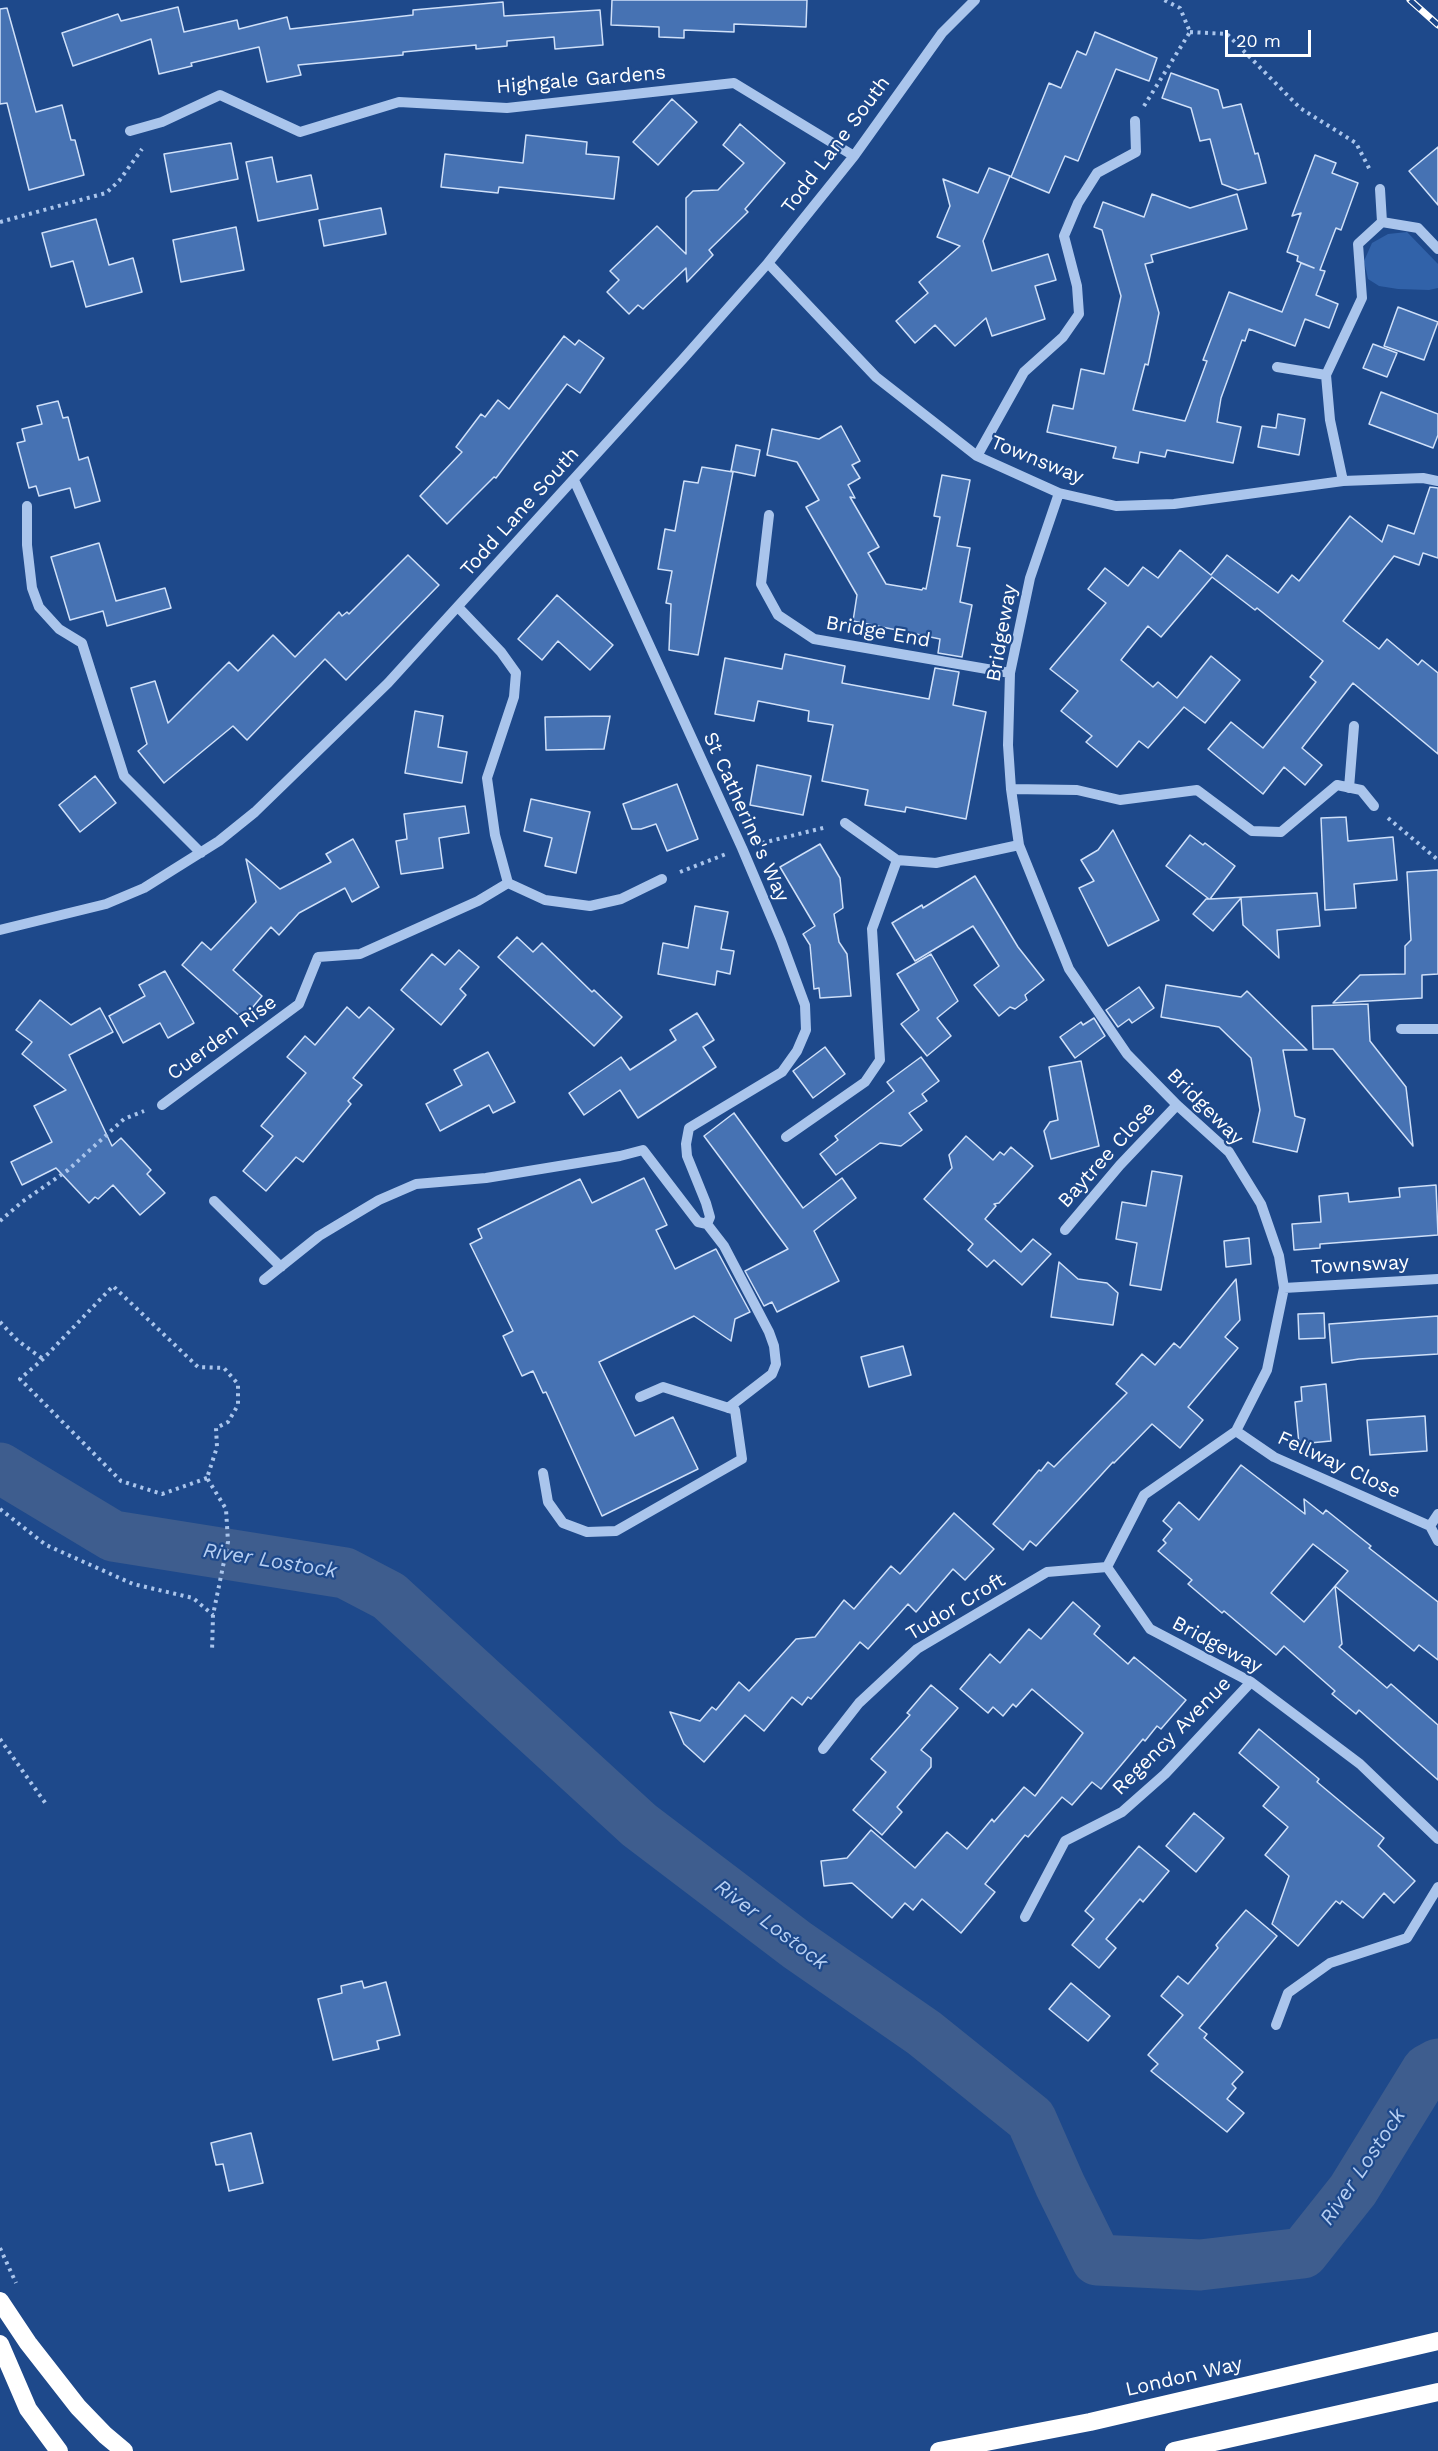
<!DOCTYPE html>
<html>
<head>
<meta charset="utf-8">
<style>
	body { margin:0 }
	#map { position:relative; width:1438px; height:2451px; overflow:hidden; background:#1e498b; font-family:"Work Sans",sans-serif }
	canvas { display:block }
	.scale { position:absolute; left:1225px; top:30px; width:86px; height:27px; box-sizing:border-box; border:3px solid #fff; border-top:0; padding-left:8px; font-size:18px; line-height:21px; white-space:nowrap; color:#fff; -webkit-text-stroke:4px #1e498b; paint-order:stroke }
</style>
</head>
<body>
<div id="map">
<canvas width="1438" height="2451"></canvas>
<div class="scale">20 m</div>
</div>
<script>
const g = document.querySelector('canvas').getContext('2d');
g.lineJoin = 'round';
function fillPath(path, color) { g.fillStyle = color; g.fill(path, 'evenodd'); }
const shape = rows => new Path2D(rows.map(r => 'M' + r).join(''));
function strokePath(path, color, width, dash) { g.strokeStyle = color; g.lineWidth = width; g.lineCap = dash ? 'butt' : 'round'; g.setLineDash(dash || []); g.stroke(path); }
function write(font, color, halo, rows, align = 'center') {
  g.font = font + ' "Work Sans",sans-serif'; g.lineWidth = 4.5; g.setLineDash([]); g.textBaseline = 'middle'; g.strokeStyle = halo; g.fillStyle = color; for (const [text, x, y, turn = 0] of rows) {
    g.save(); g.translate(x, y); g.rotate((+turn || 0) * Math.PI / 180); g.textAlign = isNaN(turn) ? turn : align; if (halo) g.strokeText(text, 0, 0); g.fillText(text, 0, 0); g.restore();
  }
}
fillPath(shape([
	[1407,232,1438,264,1438,288,1429,290,1398,289,1379,286,1368,279,1364,261,1372,243,1388,234]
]), '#3162a9');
strokePath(shape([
	[0,1468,113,1536,345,1573,389,1596,639,1825,797,1945,924,2033,1031,2119,1060,2185,1097,2260,1200,2265,1303,2253,1353,2190,1427,2070,1438,2064]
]), '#3e5d8e', 51);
const building = shape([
	[612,0,807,0,806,27,734,24,734,32,684,30,684,38,659,37,659,27,611,25,612,0],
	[503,2,504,16,600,10,603,45,555,49,554,37,507,41,507,46,476,49,476,45,403,52,403,55,298,65,301,75,267,82,259,47,191,63,192,66,159,74,151,39,73,66,62,33,118,14,121,21,178,7,184,32,237,20,239,29,287,17,290,29,413,15,413,10,503,2],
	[7,8,36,112,62,105,71,140,75,140,84,175,29,190,7,103,0,104,0,9,7,8],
	[1095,32,1157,58,1149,81,1116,69,1078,161,1065,156,1049,193,1011,177,1049,83,1061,88,1077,51,1086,55,1095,32],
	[1171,73,1218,90,1223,108,1241,104,1255,154,1258,153,1266,183,1238,190,1222,184,1210,139,1200,141,1191,108,1162,98,1171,73],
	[672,99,697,122,658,165,633,142,672,99],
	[740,124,785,163,745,209,748,212,709,250,713,255,687,282,686,268,643,309,638,305,629,314,607,292,619,280,610,271,657,226,686,254,686,198,693,191,718,190,744,163,723,145,740,124],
	[526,135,587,142,586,154,619,157,614,199,499,187,498,193,441,187,445,154,523,163,526,135],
	[231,143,238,179,171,192,164,154,231,143],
	[1438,147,1438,205,1409,171,1438,147],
	[1315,155,1336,163,1332,173,1358,183,1341,230,1336,228,1320,270,1325,271,1316,295,1338,304,1329,328,1305,319,1295,346,1249,329,1245,341,1242,340,1221,398,1217,422,1241,427,1233,463,1167,450,1165,457,1140,452,1138,463,1113,458,1116,447,1047,432,1053,405,1073,409,1081,369,1104,374,1121,296,1102,230,1094,227,1103,202,1144,217,1152,194,1190,208,1237,194,1247,229,1151,255,1153,262,1145,264,1159,313,1148,365,1145,364,1133,410,1185,421,1207,361,1203,360,1229,292,1282,312,1301,263,1314,268,1297,261,1298,256,1287,252,1301,213,1292,216,1315,155],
	[272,157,277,182,311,175,318,209,258,221,246,162,272,157],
	[989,168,1010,176,983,241,992,271,1048,254,1056,280,1035,286,1045,319,992,336,986,318,955,346,935,325,915,343,896,321,928,293,919,282,960,246,937,237,950,206,943,179,978,193,989,168],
	[381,208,386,234,324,246,319,220,381,208],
	[96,219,109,265,133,258,142,292,86,307,73,261,51,267,42,233,96,219],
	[236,227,244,270,181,282,173,240,236,227],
	[1398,307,1438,322,1424,360,1384,346,1398,307],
	[564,336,575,345,579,340,604,358,580,393,567,384,496,478,494,477,447,524,420,496,462,452,456,447,481,414,485,417,498,400,509,409,564,336],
	[1373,344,1397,353,1387,377,1363,368,1373,344],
	[1381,392,1438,414,1438,435,1433,448,1369,424,1381,392],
	[58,401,63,418,68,417,79,460,88,457,100,501,75,508,70,488,39,496,36,486,29,488,17,443,25,441,22,429,42,424,37,406,58,401],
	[1278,414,1305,419,1299,455,1258,447,1262,426,1276,428,1278,414],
	[841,426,860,461,852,465,860,478,848,485,855,498,850,497,879,547,868,553,886,584,922,590,923,588,926,589,940,517,934,516,942,475,970,480,957,546,970,548,960,602,972,605,962,657,938,653,940,639,853,621,857,595,806,507,819,500,797,462,767,455,772,429,819,439,841,426],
	[736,445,760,450,755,476,731,471,736,445],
	[702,467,733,472,698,655,669,650,671,604,666,603,672,571,658,569,665,529,675,531,684,481,698,483,702,467],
	[1430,487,1438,488,1438,558,1423,553,1419,565,1394,556,1343,621,1379,649,1387,639,1418,665,1422,660,1438,673,1438,754,1353,683,1302,748,1322,765,1305,785,1284,767,1263,794,1208,749,1231,722,1263,748,1316,682,1310,677,1323,661,1257,608,1255,610,1212,577,1161,637,1148,626,1121,660,1153,687,1158,682,1177,698,1211,656,1240,680,1205,723,1184,707,1148,748,1139,741,1117,767,1086,742,1092,736,1061,711,1078,691,1050,669,1106,603,1088,589,1105,568,1128,586,1143,567,1158,578,1180,550,1211,575,1227,555,1278,593,1292,575,1299,581,1350,516,1382,542,1388,525,1414,534,1430,487],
	[99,543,116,601,165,588,171,608,107,626,103,611,70,620,51,557,99,543],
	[408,555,439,585,346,680,325,659,247,740,233,726,164,783,138,751,147,744,131,688,155,681,168,723,229,662,238,671,273,635,295,657,339,612,342,616,347,612,349,614,408,555],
	[557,595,613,645,590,670,558,641,542,660,518,639,557,595],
	[785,654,845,666,842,683,929,699,935,668,959,672,953,705,986,712,966,819,906,807,905,812,865,805,868,790,822,781,833,725,808,721,809,711,758,701,754,721,715,714,725,658,782,669,785,654],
	[415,711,443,716,438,747,467,752,462,783,405,773,415,711],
	[610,716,604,749,546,750,545,717,610,716],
	[757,765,811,776,803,815,750,805,757,765],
	[95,776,116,803,80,832,59,805,95,776],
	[677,784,698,839,667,851,656,824,641,829,632,829,623,804,677,784],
	[531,799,590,812,576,873,545,866,552,838,524,831,531,799],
	[465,806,469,833,439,838,443,868,401,874,396,841,407,839,404,814,465,806],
	[1346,817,1348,841,1393,837,1397,880,1354,884,1356,908,1325,910,1321,818,1346,817],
	[1113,830,1159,920,1108,946,1079,888,1094,881,1081,860,1098,850,1113,830],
	[1190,835,1203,845,1205,843,1235,866,1210,899,1317,893,1320,926,1277,930,1279,958,1243,925,1241,898,1213,931,1193,914,1206,899,1209,899,1166,866,1190,835],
	[353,839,379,887,352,902,345,888,299,913,279,935,271,927,233,970,262,996,243,1019,182,965,202,942,211,950,256,902,246,859,280,889,331,862,326,854,353,839],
	[820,844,840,878,843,908,834,914,839,942,847,954,851,996,820,998,819,988,814,989,810,945,803,934,815,926,780,867,820,844],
	[1438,870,1438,974,1422,975,1422,998,1333,1003,1360,975,1405,974,1405,946,1411,940,1407,872,1438,870],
	[975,876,1018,947,1044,980,1025,995,1027,1000,1015,1009,1010,1007,999,1016,974,985,999,966,973,926,915,961,892,923,922,905,923,908,975,876],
	[695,906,728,912,721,949,734,951,730,974,717,971,715,985,658,974,663,943,688,948,695,906],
	[517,937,533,952,542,943,592,992,594,990,622,1017,594,1046,498,957,517,937],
	[459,950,479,967,460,989,466,995,441,1025,401,990,432,954,445,965,459,950],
	[931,954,958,1001,937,1018,951,1036,927,1056,901,1024,919,1010,897,974,931,954],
	[165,971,194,1023,168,1038,160,1023,123,1043,109,1016,145,996,139,985,165,971],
	[1166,985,1241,997,1247,991,1307,1050,1283,1050,1295,1116,1305,1119,1297,1152,1253,1142,1260,1110,1251,1058,1219,1027,1161,1017,1166,985],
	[1139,987,1154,1008,1132,1023,1129,1019,1118,1027,1106,1010,1139,987],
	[40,1000,71,1025,100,1008,113,1032,69,1055,112,1146,121,1138,151,1170,147,1174,165,1193,140,1215,113,1185,98,1199,95,1197,89,1203,56,1168,22,1185,11,1162,52,1142,34,1106,66,1090,22,1054,32,1042,16,1030,40,1000],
	[1368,1004,1370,1041,1406,1087,1413,1146,1333,1049,1313,1049,1312,1006,1368,1004],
	[347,1007,359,1018,369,1007,394,1029,353,1078,362,1085,348,1101,351,1104,303,1162,296,1157,266,1191,243,1171,273,1136,261,1126,306,1073,287,1057,305,1036,315,1045,347,1007],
	[697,1013,714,1040,703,1047,716,1067,638,1118,620,1090,584,1115,569,1093,621,1057,630,1070,676,1040,670,1030,697,1013],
	[1094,1018,1105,1036,1075,1058,1060,1037,1081,1022,1083,1025,1094,1018],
	[825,1047,845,1074,813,1098,793,1071,825,1047],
	[488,1052,515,1102,493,1113,489,1105,440,1131,426,1104,462,1085,454,1070,488,1052],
	[921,1057,939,1081,922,1094,927,1101,909,1113,922,1130,901,1146,880,1143,836,1175,820,1154,838,1140,835,1136,894,1091,887,1082,921,1057],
	[1081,1061,1099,1146,1051,1159,1044,1131,1050,1122,1058,1120,1049,1067,1081,1061],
	[734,1113,803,1208,842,1178,856,1198,814,1231,839,1281,777,1312,772,1302,764,1306,745,1271,788,1249,704,1136,734,1113],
	[966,1136,993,1160,1000,1152,1004,1155,1011,1147,1033,1166,999,1203,994,1204,996,1206,985,1219,1021,1252,1033,1239,1051,1254,1022,1285,994,1260,987,1267,968,1250,973,1244,924,1199,952,1168,949,1155,966,1136],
	[1152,1171,1182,1176,1161,1290,1130,1285,1137,1243,1116,1239,1122,1202,1146,1206,1152,1171],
	[644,1178,667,1225,656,1230,675,1269,716,1249,750,1312,735,1319,731,1341,694,1316,599,1362,635,1436,673,1417,698,1469,602,1516,546,1392,543,1393,533,1371,522,1376,503,1336,513,1331,470,1244,482,1238,478,1229,580,1179,592,1203,644,1178],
	[1436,1185,1438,1235,1320,1244,1320,1248,1294,1250,1292,1224,1321,1222,1319,1196,1348,1193,1349,1202,1400,1197,1399,1188,1436,1185],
	[1249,1238,1251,1264,1226,1267,1224,1241,1249,1238],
	[1059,1262,1078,1279,1107,1283,1118,1293,1113,1325,1051,1317,1059,1262],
	[1236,1279,1240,1320,1225,1337,1238,1348,1188,1407,1203,1420,1180,1448,1152,1424,1114,1463,1113,1462,1036,1546,1030,1541,1023,1550,993,1524,1039,1470,1041,1471,1048,1462,1054,1467,1127,1393,1116,1384,1142,1354,1155,1365,1174,1343,1180,1348,1236,1279],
	[1324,1313,1325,1338,1299,1339,1298,1314,1324,1313],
	[1438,1316,1438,1354,1359,1359,1332,1363,1329,1324,1438,1316],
	[903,1346,911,1375,869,1387,861,1357,903,1346],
	[1326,1384,1331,1441,1299,1444,1295,1402,1302,1401,1301,1387,1326,1384],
	[1425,1416,1427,1451,1370,1455,1367,1420,1425,1416],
	[1241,1465,1305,1514,1304,1499,1323,1514,1326,1510,1371,1546,1369,1548,1438,1602,1438,1660,1419,1645,1414,1651,1335,1586,1342,1644,1339,1647,1387,1688,1391,1684,1438,1725,1438,1780,1359,1710,1356,1714,1332,1694,1335,1691,1284,1646,1276,1655,1224,1611,1222,1613,1188,1584,1192,1580,1158,1551,1166,1543,1163,1540,1172,1529,1163,1521,1179,1502,1199,1520,1241,1465],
	[1313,1544,1348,1571,1304,1622,1271,1593,1313,1544],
	[954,1513,994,1549,965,1580,953,1569,916,1612,908,1604,868,1649,860,1642,811,1699,808,1697,802,1705,792,1697,764,1731,745,1715,704,1762,684,1744,670,1712,700,1721,712,1707,716,1710,739,1682,749,1691,796,1639,815,1637,844,1600,854,1609,891,1566,900,1574,954,1513],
	[1073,1602,1100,1626,1094,1634,1128,1664,1134,1657,1186,1700,1161,1729,1157,1726,1145,1741,1143,1739,1101,1789,1092,1782,1072,1805,1062,1797,1028,1837,1025,1835,985,1884,995,1892,961,1933,922,1899,913,1910,905,1903,892,1918,852,1883,824,1886,821,1861,847,1858,871,1830,915,1868,947,1832,967,1849,992,1819,994,1822,1024,1787,1035,1796,1083,1733,1032,1689,1016,1707,1013,1704,1003,1716,993,1707,988,1713,960,1689,990,1654,1000,1663,1029,1629,1041,1639,1073,1602],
	[931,1685,958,1708,921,1750,931,1758,931,1767,897,1807,902,1812,882,1835,853,1810,886,1772,871,1759,910,1715,907,1713,931,1685],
	[1259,1729,1319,1779,1317,1782,1384,1838,1378,1846,1415,1881,1394,1903,1384,1893,1363,1918,1342,1901,1340,1904,1336,1901,1298,1946,1272,1924,1289,1876,1265,1855,1288,1827,1263,1806,1279,1787,1239,1753,1259,1729],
	[1194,1813,1224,1838,1196,1872,1166,1846,1194,1813],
	[1139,1846,1169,1871,1143,1902,1140,1899,1106,1939,1116,1948,1099,1968,1072,1945,1094,1919,1085,1911,1139,1846],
	[1246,1910,1277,1936,1199,2028,1207,2034,1204,2038,1243,2072,1232,2084,1236,2088,1227,2099,1244,2113,1227,2132,1151,2071,1158,2064,1148,2055,1183,2015,1161,1996,1178,1976,1188,1984,1218,1948,1216,1945,1246,1910],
	[362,1981,364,1988,386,1982,400,2035,377,2041,379,2049,333,2060,318,1999,342,1993,341,1986,362,1981],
	[1071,1983,1110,2016,1088,2041,1049,2009,1071,1983],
	[251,2133,263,2183,229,2191,223,2164,216,2165,211,2143,251,2133]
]);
fillPath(building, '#4672b3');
strokePath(building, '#cfe0f9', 1.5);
strokePath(shape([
	[1190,32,1227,34,1300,108,1356,143,1371,172],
	[1144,106,1190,32,1180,8,1164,0],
	[0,222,106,193,119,181,142,149],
	[1388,818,1438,860],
	[762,843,827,827],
	[680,872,726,854],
	[0,1221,22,1202,68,1170,124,1119,144,1111],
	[0,1322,18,1341,43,1359],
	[207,1478,162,1494,121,1481,20,1379,43,1359,113,1286,198,1367,224,1368,238,1384,238,1405,228,1422,216,1428,217,1447,207,1478,226,1509,228,1542,213,1615,212,1652],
	[0,1509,46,1545,133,1584,193,1598,213,1615],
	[0,1739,46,1804],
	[0,2248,16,2283]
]), '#aac5ec', 4, [3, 4.5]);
strokePath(shape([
	[130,131,162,122,220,95,300,132,399,102,507,108,734,83,854,156],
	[1380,189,1382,222],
	[768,263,876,377,977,456,1059,493,1116,506,1174,504,1343,481,1423,478,1438,481],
	[1277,367,1326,375],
	[977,456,1024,372,1063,337,1079,314,1077,286,1064,236,1078,203,1097,173,1136,152,1135,121],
	[1343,481,1330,420,1326,375,1362,298,1358,244,1382,222,1418,228,1438,249],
	[1059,493,1030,578,1010,673,1008,745,1011,789,1019,845,1069,969,1127,1054,1177,1105,1229,1152,1261,1204,1279,1256,1284,1288,1267,1370,1236,1431,1144,1495,1107,1567,1150,1629,1251,1682,1360,1764,1438,1839],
	[27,506,27,545,32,588,39,607,59,629,82,643,124,776,201,853],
	[769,515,761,584,778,615,814,639,1010,673],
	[1349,788,1354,726],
	[1011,789,1077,790,1120,800,1197,790,1252,831,1281,832,1337,785,1361,790,1374,806],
	[845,823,897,860],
	[508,883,545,900,590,906,621,899,662,879],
	[0,930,106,904,144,888,219,841,255,812,388,683,683,359,768,263,854,156,942,33,975,0],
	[1401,1029,1438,1029],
	[162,1105,299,1004,318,957,360,954,478,901,508,883,495,835,487,778,514,697,516,673,501,652,458,607],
	[786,1137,865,1082,880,1060,872,929,897,860,936,863,1019,845],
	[214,1201,281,1267],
	[707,1224,724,1246,769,1332,774,1346,776,1364,772,1374,728,1408],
	[1065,1230,1120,1165,1177,1105],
	[264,1280,319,1236,379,1200,416,1184,486,1178,620,1156,643,1150,698,1222,707,1224,710,1217,706,1203,687,1156,686,1144,689,1128,782,1072,797,1051,806,1030,805,1005,781,940,742,848,574,480],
	[1284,1288,1438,1279],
	[1236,1431,1274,1457,1430,1526],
	[543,1473,548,1502,563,1523,587,1532,616,1531,742,1459,735,1410,663,1387,640,1397],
	[1438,1514,1430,1526,1438,1541],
	[823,1749,859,1703,917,1649,1047,1572,1107,1567],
	[1025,1917,1065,1841,1122,1812,1165,1774,1251,1682],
	[1276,2025,1288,1993,1330,1963,1407,1938,1438,1887]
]), '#aac5ec', 10);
strokePath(shape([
	[0,2301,28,2343,78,2407,105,2435,124,2451],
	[0,2344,28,2409,59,2451],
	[939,2451,1090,2422,1438,2341],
	[1174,2451,1438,2392]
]), '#fff', 18);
const rail = shape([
	[1410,0,1438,25]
]);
strokePath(rail, '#fff', 7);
strokePath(rail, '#1e498b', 4.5, [14]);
write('20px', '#fff', '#1e498b', [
	["Highgale Gardens",581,80,-5],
	["Todd Lane South",836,145,-53],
	["Townsway",1037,460,22],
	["Todd Lane South",520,512,-48],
	["Bridge End",878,632,10],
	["Bridgeway",1002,633,-80],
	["St Catherine's Way",746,817,66],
	["Cuerden Rise",222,1038,-36],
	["Bridgeway",1205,1107,45],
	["Baytree Close",1107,1155,-48],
	["Townsway",1360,1265,-3],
	["Fellway Close",1339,1465,25],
	["Tudor Croft",956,1607,-31],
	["Bridgeway",1217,1645,28],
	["Regency Avenue",1172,1736,-45],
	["London Way",1184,2377,-13]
]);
write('italic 21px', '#b6cff3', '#1e498b', [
	["River Lostock",270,1561,9],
	["River Lostock",771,1925,37],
	["River Lostock",1363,2167,-56]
]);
</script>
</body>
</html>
